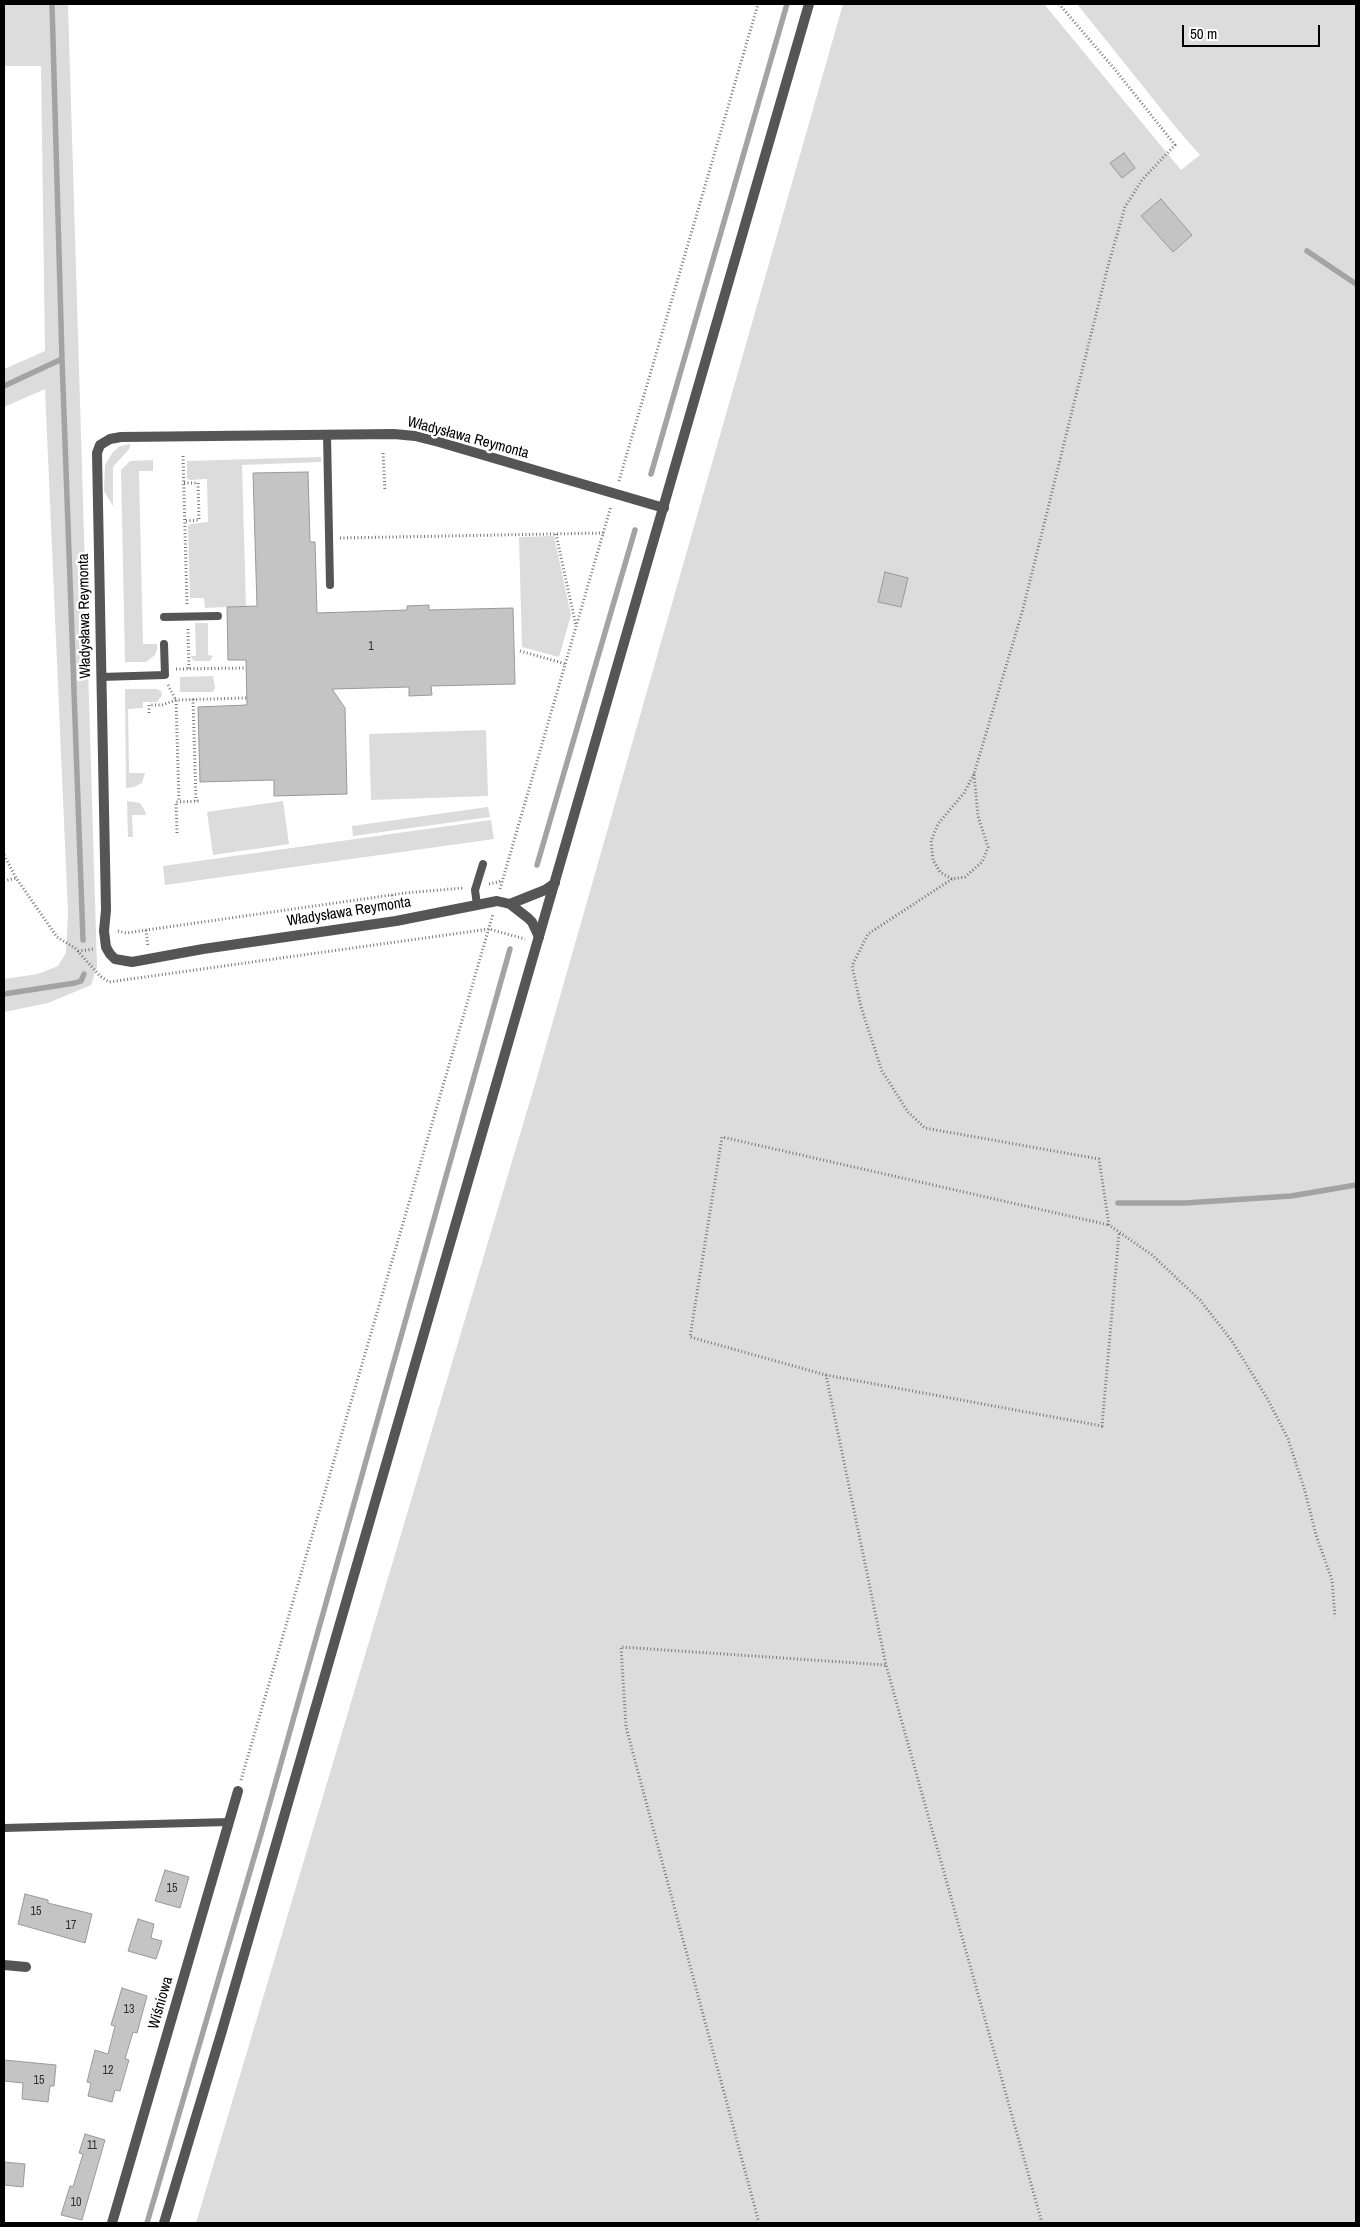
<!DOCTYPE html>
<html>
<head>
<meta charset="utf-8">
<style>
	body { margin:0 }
	#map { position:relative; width:1360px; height:2227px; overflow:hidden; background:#fff; font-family:"Archivo Narrow",sans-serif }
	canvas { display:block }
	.frame { position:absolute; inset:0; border:5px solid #000; pointer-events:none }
	.scale { position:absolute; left:1182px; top:25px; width:138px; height:22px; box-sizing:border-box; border:2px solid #000; border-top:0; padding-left:6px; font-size:15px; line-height:18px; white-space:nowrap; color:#000; -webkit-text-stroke:4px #fff; paint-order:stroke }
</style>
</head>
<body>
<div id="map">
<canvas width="1360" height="2227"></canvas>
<div class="frame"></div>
<div class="scale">50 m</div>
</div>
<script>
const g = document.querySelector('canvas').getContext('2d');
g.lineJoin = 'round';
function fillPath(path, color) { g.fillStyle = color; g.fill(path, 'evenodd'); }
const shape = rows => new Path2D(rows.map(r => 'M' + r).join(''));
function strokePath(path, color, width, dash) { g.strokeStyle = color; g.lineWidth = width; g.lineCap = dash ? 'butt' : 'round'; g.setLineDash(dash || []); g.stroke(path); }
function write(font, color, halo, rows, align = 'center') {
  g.font = font + ' "Archivo Narrow",sans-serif'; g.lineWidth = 5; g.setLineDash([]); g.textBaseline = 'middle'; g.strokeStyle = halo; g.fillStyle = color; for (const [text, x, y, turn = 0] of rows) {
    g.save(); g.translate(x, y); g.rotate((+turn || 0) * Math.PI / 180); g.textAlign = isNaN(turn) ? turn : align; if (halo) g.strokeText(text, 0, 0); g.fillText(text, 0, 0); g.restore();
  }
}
fillPath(shape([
	[4,4,68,4,97,966,91,985,48,1003,4,1012,4,979,38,974,58,966,66,953,68,913,45,389,4,407,4,369,45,351,41,66,4,66],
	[843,4,1044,4,1181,170,1200,155,1178,130,1077,4,1356,4,1356,2223,196,2223,535,1084],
	[130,444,130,448,113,467,113,506,104,491,105,465,113,452,120,446],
	[321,457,321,462,242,465,246,606,205,608,204,598,190,598,188,526,191,524,208,522,207,479,189,480,187,477,187,461],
	[153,460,153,471,139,471,143,644,157,644,157,649,155,655,146,662,125,662,121,470,130,461],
	[554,536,571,615,559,657,522,647,519,537],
	[195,623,208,623,208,655,213,656,210,661,195,661,192,659,191,656,196,656],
	[213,676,215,688,213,692,180,692,180,677],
	[125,689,156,689,161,691,162,695,157,702,143,702,143,708,128,709,129,773,145,773,142,783,134,787,126,788],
	[486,730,488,796,371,800,369,734],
	[127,801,140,803,145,811,146,815,132,815,133,837,128,837],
	[283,801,289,844,213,855,207,812],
	[488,807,490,817,353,836,352,826],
	[491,820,494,839,165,885,163,866]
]), '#dcdcdc');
strokePath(shape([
	[52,4,62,359,83,940],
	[1307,251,1356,284],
	[4,386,62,359],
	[651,474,787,4],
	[537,865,635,530],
	[4,994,75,983,81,981,84,974],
	[1118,1203,1185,1203,1291,1196,1356,1185],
	[147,2223,261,1834,510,949]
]), '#a3a3a3', 5.5);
const building = shape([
	[1124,153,1135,168,1122,178,1110,163,1124,153],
	[1161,199,1192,235,1173,252,1141,216,1161,199],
	[308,472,310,542,315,542,317,613,407,610,407,606,429,605,429,610,513,608,515,684,431,686,432,695,409,696,409,687,332,689,345,708,347,794,274,796,274,780,200,782,198,707,247,705,246,660,228,660,227,607,257,606,253,473,308,472],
	[885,572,908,578,901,607,878,602,885,572],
	[165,1870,189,1877,180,1908,155,1901,165,1870],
	[25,1894,48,1900,48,1903,92,1914,85,1943,18,1924,25,1894],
	[138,1919,154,1924,151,1938,162,1941,156,1959,128,1951,138,1919],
	[122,1988,147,1996,137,2033,133,2032,125,2059,129,2060,120,2091,115,2090,112,2102,88,2096,91,2083,87,2082,95,2050,108,2054,115,2026,111,2025,122,1988],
	[4,2060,56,2065,54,2086,50,2086,48,2102,22,2099,23,2083,4,2081,4,2060],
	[85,2134,105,2140,82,2220,61,2215,70,2186,73,2187,83,2154,79,2153,85,2134],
	[4,2162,25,2164,23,2187,4,2185,4,2162]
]);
fillPath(building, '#c4c4c4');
strokePath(building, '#999', 1);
strokePath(shape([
	[383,453,385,490],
	[183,456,187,605],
	[619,481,758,4],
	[184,483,198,483,199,520,185,521],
	[556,534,576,626],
	[340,538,604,533],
	[188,629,189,669],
	[520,651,566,664],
	[176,669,246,668],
	[168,685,176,700,179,802],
	[193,699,196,801],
	[149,713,149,705,162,705,176,700,247,698],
	[974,774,964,793,938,824,931,841,933,860,940,872,952,879,965,877,982,862,988,847,978,816,974,774,1023,609,1108,266,1125,207,1142,180,1175,145,1117,72,1059,4],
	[177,833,176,802,200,801],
	[4,855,16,878,57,937,75,948,100,976,109,982,489,929,525,939],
	[952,879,868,934,852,966,861,1007,882,1071,908,1112,925,1128,1099,1159,1109,1225,1152,1255,1200,1300,1232,1341,1267,1398,1288,1439,1305,1491,1316,1535,1332,1580,1335,1617],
	[4,881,16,878],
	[489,884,503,881],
	[500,889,611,506],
	[392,895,394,909],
	[146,930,148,947],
	[118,931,126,933,405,893,463,888],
	[78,951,95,949],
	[826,1375,1102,1426,1119,1233],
	[241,1780,493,914],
	[759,2223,626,1727,621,1647,886,1665],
	[1042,2223,886,1665,826,1375,690,1337,722,1137,1109,1225]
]), '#777', 3, [1, 2.5]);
strokePath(shape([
	[327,435,330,585],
	[164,617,218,616],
	[101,677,165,675,164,644],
	[477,905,475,890,483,864],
	[4,1828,229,1822]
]), '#555', 8);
strokePath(shape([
	[510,904,545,890,555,883],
	[539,937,532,922,528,918,510,904,497,901,396,921,203,949,132,962,115,959,110,954,106,947,104,931,106,910,97,453,100,445,110,439,121,437,394,434,415,436,439,442,664,508],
	[4,1965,26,1967],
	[112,2223,238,1791]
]), '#555', 10);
strokePath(shape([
	[164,2223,221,2034,809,4]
]), '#555', 10);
write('12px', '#313131', null, [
	["1",371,647],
	["15",172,1889],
	["15",36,1912],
	["17",71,1926],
	["13",129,2010],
	["12",108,2071],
	["15",39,2081],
	["11",92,2146],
	["10",76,2203]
]);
write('15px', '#000', '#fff', [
	["Władysława Reymonta",468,438,15],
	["Władysława Reymonta",85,616,-91],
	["Władysława Reymonta",349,912,-9],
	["Wiśniowa",161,2003,-74]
]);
</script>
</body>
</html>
